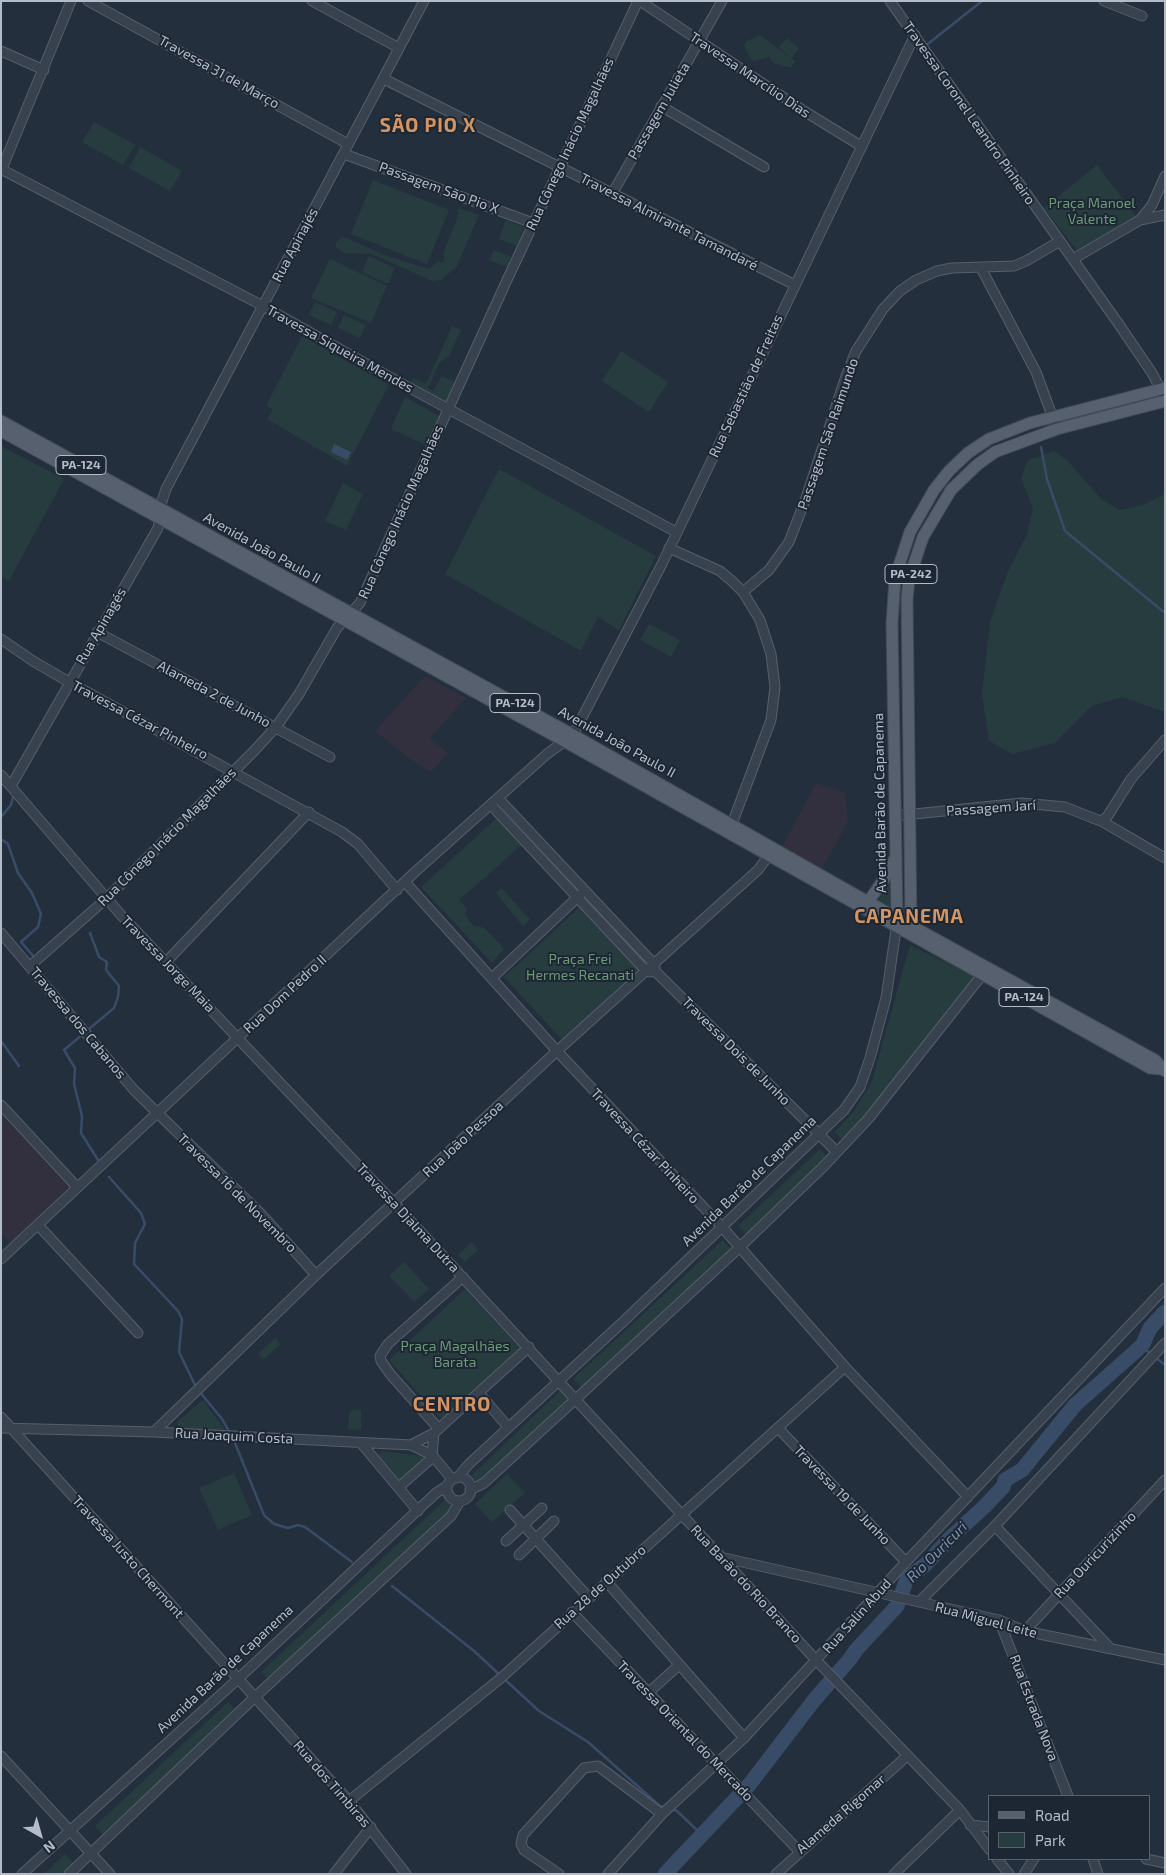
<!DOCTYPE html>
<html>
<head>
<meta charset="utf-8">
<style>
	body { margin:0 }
	#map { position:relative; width:1166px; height:1875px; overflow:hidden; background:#242f3e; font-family:"Exo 2",sans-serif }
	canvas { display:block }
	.frame { position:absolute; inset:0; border:2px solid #b4bcc9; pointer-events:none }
	.legend { position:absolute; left:988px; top:1795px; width:162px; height:65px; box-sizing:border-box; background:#1d2633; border:1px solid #59626f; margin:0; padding:6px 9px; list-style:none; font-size:15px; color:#b4bcc9 }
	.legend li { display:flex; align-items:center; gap:10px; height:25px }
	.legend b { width:25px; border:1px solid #59626f }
	.north { position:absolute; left:15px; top:1810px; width:50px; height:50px; -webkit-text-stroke:4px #1d2633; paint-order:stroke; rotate:142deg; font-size:14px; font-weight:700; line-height:20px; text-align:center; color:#b4bcc9 }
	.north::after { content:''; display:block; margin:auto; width:18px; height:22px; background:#b4bcc9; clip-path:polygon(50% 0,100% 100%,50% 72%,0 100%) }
</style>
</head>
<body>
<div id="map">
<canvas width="1166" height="1875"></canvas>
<div class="frame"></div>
<ul class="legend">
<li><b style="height:6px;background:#56606e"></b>Road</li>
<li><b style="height:14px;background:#263c3f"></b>Park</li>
</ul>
<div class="north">N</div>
</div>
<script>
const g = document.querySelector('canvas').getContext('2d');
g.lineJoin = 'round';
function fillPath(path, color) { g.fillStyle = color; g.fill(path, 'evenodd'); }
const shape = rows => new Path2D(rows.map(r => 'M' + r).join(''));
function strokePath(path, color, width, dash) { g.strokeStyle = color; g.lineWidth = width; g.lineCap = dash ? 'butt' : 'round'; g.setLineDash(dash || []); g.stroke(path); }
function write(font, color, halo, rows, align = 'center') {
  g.font = font + ' "Exo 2",sans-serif'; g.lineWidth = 4; g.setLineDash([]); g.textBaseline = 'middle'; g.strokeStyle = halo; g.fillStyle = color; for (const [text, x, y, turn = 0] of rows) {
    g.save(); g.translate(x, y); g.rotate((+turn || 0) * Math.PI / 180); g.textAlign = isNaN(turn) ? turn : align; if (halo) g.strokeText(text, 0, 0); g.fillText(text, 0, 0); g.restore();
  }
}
fillPath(shape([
	[425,676,466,698,430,738,448,753,431,772,413,761,375,731],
	[816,783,845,792,848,822,822,868,782,847],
	[1,1114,70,1187,11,1243,1,1234]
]), '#32303f');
fillPath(shape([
	[760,35,795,61,791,68,773,63,769,57,755,61,751,60,744,45,747,41],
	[787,38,799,48,791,58,779,47],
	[94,122,135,145,123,165,82,142],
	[140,147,182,171,170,191,129,168],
	[1097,165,1138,219,1078,252,1044,208],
	[373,180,449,210,427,264,351,234],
	[458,208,479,215,457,266,441,280,432,281,372,254,344,253,336,247,336,243,341,237,349,239,384,255,429,269,438,261,441,263,444,261,444,251,457,219],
	[506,220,524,227,517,246,499,239],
	[494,250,511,257,507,267,489,260],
	[369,256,395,268,388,284,362,272],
	[330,259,387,286,371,323,311,298],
	[315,302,337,312,331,325,309,315],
	[344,315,366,325,360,338,338,328],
	[452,326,461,330,449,356,439,363,428,388,433,391,442,376,456,383,448,401,445,401,410,384,413,378,426,384],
	[302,336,389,385,347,466,267,419,273,409,266,406],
	[621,351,668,382,649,412,602,381],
	[405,397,441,417,428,446,391,429],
	[1,446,64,479,9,581,1,576],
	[1054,451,1067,460,1102,500,1120,510,1143,505,1165,494,1165,712,1122,697,1092,706,1055,743,1012,754,989,741,982,695,990,622,1008,571,1026,537,1033,509,1021,478,1028,460],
	[499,469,656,556,619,630,598,617,581,651,445,574],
	[343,483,363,494,346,530,325,521],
	[649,624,680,640,671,657,640,640],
	[498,817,523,844,459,900,467,909,465,915,474,926,485,928,504,949,492,963,421,887],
	[894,874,896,910,878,901],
	[502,888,530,920,523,926,496,893],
	[582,905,642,969,563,1041,504,977],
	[910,945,981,980,843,1141,835,1132,854,1111,872,1081],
	[820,1149,828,1158,747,1236,738,1226],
	[723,1240,731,1249,583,1389,573,1379],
	[472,1242,478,1250,465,1262,458,1255],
	[404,1262,429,1289,414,1302,389,1276],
	[465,1289,521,1349,444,1422,389,1360],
	[275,1338,281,1344,263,1360,258,1354],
	[561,1390,570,1401,480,1485,471,1476],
	[203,1400,226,1431,226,1433,177,1428,178,1421],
	[352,1410,361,1410,361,1430,348,1429,349,1414],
	[382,1451,422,1456,431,1466,405,1488,377,1456],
	[234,1473,252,1515,218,1530,199,1488],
	[507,1474,525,1493,492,1522,475,1504],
	[446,1499,455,1508,271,1682,261,1672],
	[228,1702,238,1712,104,1836,95,1826],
	[65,1854,74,1864,64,1874,44,1874]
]), '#263c3f');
fillPath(shape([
	[334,444,351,452,347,460,331,452]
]), '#394c67');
strokePath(shape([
	[919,51,982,1],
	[1041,447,1047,479,1065,531,1165,613],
	[1,817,11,805,13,797],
	[1,839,8,844,18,873,32,893,41,914,38,927,21,942,35,958],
	[90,933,99,957,107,962,106,970,119,986,118,997,114,1008,64,1050,75,1068,74,1084,82,1116,81,1133,98,1160],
	[1,1041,19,1066],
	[109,1177,141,1213,145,1224,135,1243,134,1264,178,1311,182,1319,179,1352,196,1387],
	[1143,1344,1146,1350,1165,1365],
	[199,1391,222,1419,230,1433],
	[233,1438,264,1515,274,1524,288,1528,298,1525,305,1527,352,1562],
	[392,1586,474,1651,539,1711,588,1742,660,1806,666,1808],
	[671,1809,677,1811,701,1834]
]), '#394c67', 2.5);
strokePath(shape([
	[665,1874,749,1785,815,1699,850,1659,856,1650,897,1606,907,1579,926,1564,950,1538,984,1507,1003,1487,1005,1480,1022,1470,1075,1405,1137,1350,1143,1344,1150,1328,1165,1312]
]), '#394c67', 15);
const minor = shape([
	[88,1,348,144],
	[312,1,399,48],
	[640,1,804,111,861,146],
	[890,1,1118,323,1152,373,1163,394],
	[1104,1,1142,16],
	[1,51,44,70],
	[384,79,795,285],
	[661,106,764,167],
	[344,154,533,223],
	[1,169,263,306,395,380,676,532],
	[1,171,71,1],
	[612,194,722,1],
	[1140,220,1152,205,1165,176],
	[1073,259,1140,220,1165,215],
	[981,268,1036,372,1057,429],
	[669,548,720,571,733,582,743,592,760,620,771,654,775,687,771,720,732,824],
	[743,592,769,570,789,542,806,498,846,376,856,351,883,309,900,291,916,280,937,271,952,268,1014,266,1026,261,1060,241],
	[97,632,330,757],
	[1,639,33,661,69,682,342,832,358,844,397,890],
	[1,775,121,915,394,1203,817,1661,960,1810,990,1850],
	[11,786,158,528,162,501,166,489,424,1],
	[498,798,654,964,656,972,837,1152],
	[491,805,646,971,651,972],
	[895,816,1022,803,1065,807,1103,822,1165,858],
	[1101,821,1107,817,1131,779,1165,740],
	[405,882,557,1051,722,1227,845,1367,968,1497],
	[1,933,134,1090,261,1214,316,1275],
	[166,962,309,812],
	[30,966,107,898,254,751,276,727,299,694,337,628,360,603,507,280,638,1],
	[492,978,580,895],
	[1,1105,77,1187],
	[38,1225,138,1333],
	[1,1259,415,872,547,754,573,735,662,564,915,35],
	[479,1393,508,1427],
	[1,1417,349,1801,406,1874],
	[1,1428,154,1432,411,1445,432,1455,452,1479],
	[778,1428,906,1562],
	[439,1429,391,1375,381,1361,380,1356,388,1344,463,1277],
	[154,1432,316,1275,557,1051,758,870,772,851],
	[361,1443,418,1511],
	[411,1445,434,1433,529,1347],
	[432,1455,434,1433],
	'447 1489a12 12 0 1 1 24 0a12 12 0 1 1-24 0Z',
	[457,1478,469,1464,626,1319,844,1110,860,1087,870,1058,886,998,897,923],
	[399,1487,433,1457],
	[470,1490,484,1483,577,1398,740,1247,824,1166,869,1118,986,970],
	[510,1510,588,1597],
	[995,1526,1110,1648],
	[506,1541,542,1508],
	[519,1555,554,1521],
	[720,1557,999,1620,1025,1631,1165,1660],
	[606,1581,744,1738],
	[919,1602,995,1526,1165,1343],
	[572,1612,799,1851],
	[999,1620,1068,1796],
	[1025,1631,1165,1480],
	[648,1693,678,1666],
	[1,1756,110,1874],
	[349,1801,501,1678,845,1367],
	[970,1825,990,1827],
	[997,1859,1009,1874],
	[1093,1859,1098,1874],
	[1146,1859,1165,1863],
	[22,1874,238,1679,436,1493,447,1486],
	[69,1874,255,1697,451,1516,460,1501],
	[334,1874,371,1827],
	[559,1874,524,1850,521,1844,523,1835,584,1768,598,1766,662,1814],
	[608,1874,662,1814,744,1738,906,1562,1165,1288],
	[776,1874,907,1756],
	[894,1874,960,1810],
	[1024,1874,1034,1859]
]);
const major = shape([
	[1,421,573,735,868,902,1155,1060,1165,1071],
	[1,431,564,741,1150,1068,1161,1069],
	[864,908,884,879,894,860],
	[897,918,892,624,895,578,910,532,934,490,949,471,968,453,989,439,1030,423,1165,388],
	[911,925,907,599,909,579,923,537,951,490,977,465,995,452,1057,429,1165,401]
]);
strokePath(minor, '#565f6c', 11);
strokePath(major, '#414a57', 13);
strokePath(minor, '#38414e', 9);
strokePath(major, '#56606e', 11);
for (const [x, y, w] of [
	[81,465,50],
	[911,574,52],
	[515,703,50],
	[1024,997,50]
]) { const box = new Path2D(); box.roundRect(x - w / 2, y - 9.5, w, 19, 4); g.fillStyle = '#1d2633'; g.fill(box); strokePath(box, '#b4bcc9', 1); }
write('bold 12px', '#b4bcc9', null, [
	["PA-124",81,465],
	["PA-242",911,574],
	["PA-124",515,703],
	["PA-124",1024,997]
]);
write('14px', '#b4bcc9', '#1d2633', [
	["Travessa 31 de Março",219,72,29],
	["Travessa Marcílio Dias",750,75,34],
	["Passagem Julieta",659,111,-60],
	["Travessa Coronel Leandro Pinheiro",969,113,55],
	["Rua Cônego Inácio Magalhães",570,144,-65],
	["Passagem São Pio X",439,188,20],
	["Travessa Almirante Tamandaré",669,222,27],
	["Rua Apinajés",295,245,-62],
	["Travessa Siqueira Mendes",340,349,29],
	["Rua Sebastião de Freitas",746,386,-65],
	["Passagem São Raimundo",828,434,-71],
	["Rua Cônego Inácio Magalhães",401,512,-66],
	["Avenida João Paulo II",262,548,29],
	["Rua Apinagés",101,626,-60],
	["Alameda 2 de Junho",214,694,28],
	["Travessa Cézar Pinheiro",140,720,28],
	["Avenida João Paulo II",617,742,29],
	["Avenida Barão de Capanema",880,803,-91],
	["Passagem Jarí",991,808,-4],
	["Rua Cônego Inácio Magalhães",167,837,-45],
	["Travessa Jorge Maia",168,964,46],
	["Rua Dom Pedro II",285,994,-43],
	["Travessa dos Cabanos",78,1023,50],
	["Travessa Dois de Junho",736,1051,45],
	["Rua João Pessoa",463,1139,-43],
	["Travessa Cézar Pinheiro",645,1146,47],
	["Avenida Barão de Capanema",749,1181,-44],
	["Travessa 16 de Novembro",237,1193,45],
	["Travessa Djalma Dutra",408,1218,47],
	["Rua Joaquim Costa",234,1436,3],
	["Travessa 19 de Junho",842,1495,46],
	["Rua Ouricurizinho",1095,1555,-47],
	["Travessa Justo Chermont",128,1557,48],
	["Rua Barão do Rio Branco",746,1584,47],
	["Rua 28 de Outubro",600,1587,-42],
	["Rua Salin Abud",857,1616,-48],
	["Rua Miguel Leite",986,1620,15],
	["Avenida Barão de Capanema",225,1669,-43],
	["Rua Estrada Nova",1034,1708,69],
	["Travessa Oriental do Mercado",685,1731,46],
	["Rua dos Timbiras",332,1784,49],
	["Alameda Rigomar",841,1814,-41]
]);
write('14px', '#6b9a76', '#1d2633', [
	["Praça Manoel",1092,203],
	["Valente",1092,219],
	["Praça Frei",580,959],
	["Hermes Recanati",580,975],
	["Praça Magalhães",455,1346],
	["Barata",455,1362]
]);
write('italic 15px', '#7c92b1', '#1d2633', [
	["Rio Ouricuri",937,1552,-45]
]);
g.letterSpacing = '1px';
write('bold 19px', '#d59563', '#1d2633', [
	["SÃO PIO X",428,126],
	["CAPANEMA",909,917],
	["CENTRO",452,1405]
]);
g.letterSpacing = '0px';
</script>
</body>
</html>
